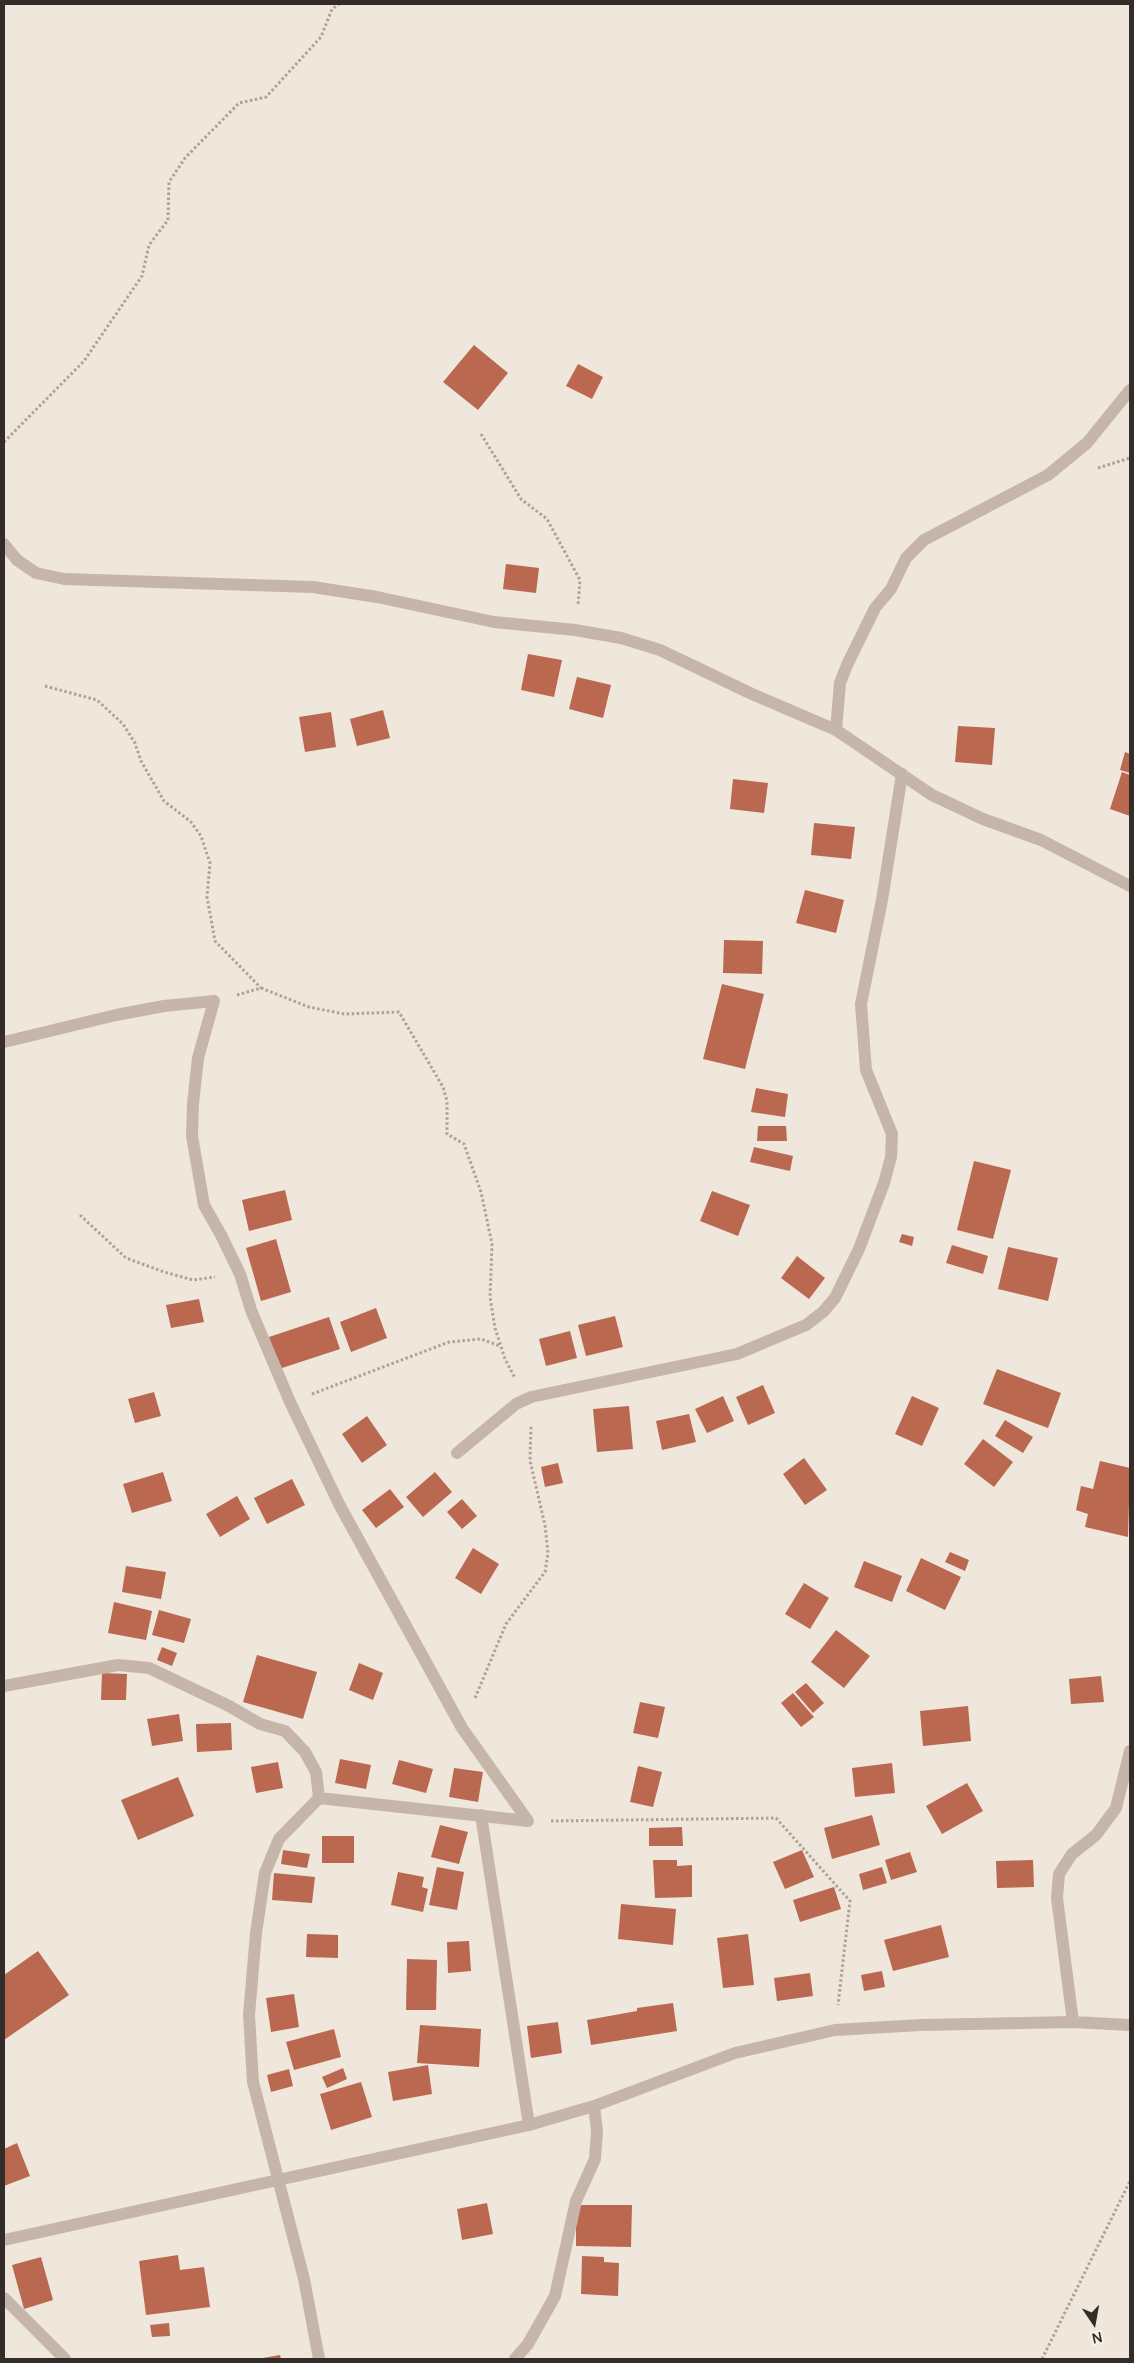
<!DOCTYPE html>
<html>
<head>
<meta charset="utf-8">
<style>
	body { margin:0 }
	#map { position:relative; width:1134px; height:2363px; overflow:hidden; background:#efe6dc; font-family:Manrope,sans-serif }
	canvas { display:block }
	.frame { position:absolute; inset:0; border:5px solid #342c28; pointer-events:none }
	.north { position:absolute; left:1069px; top:2298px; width:50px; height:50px; -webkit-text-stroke:4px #f8f0e8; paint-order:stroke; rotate:168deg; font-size:14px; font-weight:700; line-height:20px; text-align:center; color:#342c28 }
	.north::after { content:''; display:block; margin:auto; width:18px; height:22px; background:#342c28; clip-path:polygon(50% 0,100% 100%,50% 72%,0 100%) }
</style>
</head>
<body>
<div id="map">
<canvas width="1134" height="2363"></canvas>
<div class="frame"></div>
<div class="north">N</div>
</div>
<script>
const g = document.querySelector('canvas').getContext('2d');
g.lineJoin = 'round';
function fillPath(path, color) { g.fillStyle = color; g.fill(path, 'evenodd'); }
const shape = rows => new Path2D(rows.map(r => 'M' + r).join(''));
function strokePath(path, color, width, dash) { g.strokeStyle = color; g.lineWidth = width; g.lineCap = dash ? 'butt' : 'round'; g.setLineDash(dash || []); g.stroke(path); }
fillPath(shape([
	[474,345,508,373,478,410,443,382],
	[578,364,603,377,592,399,566,386],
	[506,564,539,568,536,593,503,589],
	[528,654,562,660,554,697,521,690],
	[577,677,611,685,603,718,569,709],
	[383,710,390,738,357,746,350,719],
	[331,712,336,747,305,752,299,717],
	[958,726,995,728,992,765,955,762],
	[1125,752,1130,754,1130,773,1120,770],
	[1122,772,1130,775,1130,816,1110,809],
	[733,779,768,783,764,813,730,809],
	[814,823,855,827,851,859,811,855],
	[805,890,844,900,836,933,796,923],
	[724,940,763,941,762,974,723,973],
	[722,984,764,994,745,1069,703,1059],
	[756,1088,788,1094,785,1117,751,1112],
	[758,1126,786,1126,787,1141,757,1141],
	[754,1147,793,1156,790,1171,750,1162],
	[974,1161,1011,1170,993,1239,957,1230],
	[285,1190,292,1220,249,1231,242,1200],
	[712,1191,750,1205,738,1236,700,1221],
	[902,1234,914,1237,912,1246,899,1242],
	[276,1239,291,1292,261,1301,246,1248],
	[952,1245,988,1256,983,1274,946,1263],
	[1008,1247,1058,1258,1048,1301,998,1289],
	[797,1256,825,1278,809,1299,781,1278],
	[199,1299,204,1322,171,1328,166,1305],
	[376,1308,387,1338,351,1352,340,1322],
	[615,1316,623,1347,586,1356,578,1325],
	[329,1317,340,1349,279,1369,269,1337],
	[570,1331,577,1358,546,1366,539,1339],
	[997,1369,1061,1393,1048,1428,983,1404],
	[763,1385,775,1413,748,1425,736,1397],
	[154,1392,161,1416,135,1423,128,1399],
	[723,1396,734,1421,707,1433,695,1409],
	[912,1396,939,1408,922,1446,895,1434],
	[629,1406,633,1449,597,1452,593,1409],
	[689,1414,696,1442,662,1450,656,1421],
	[367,1416,387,1445,362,1463,342,1434],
	[1005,1420,1033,1437,1023,1453,995,1436],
	[983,1439,1013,1462,994,1487,964,1464],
	[804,1458,827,1490,805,1505,783,1474],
	[1100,1461,1130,1468,1128,1537,1085,1527,1088,1514,1076,1510,1081,1486,1093,1489],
	[558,1463,563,1483,545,1487,541,1467],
	[163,1472,172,1501,132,1513,123,1484],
	[435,1472,452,1492,423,1517,406,1497],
	[292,1479,305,1505,267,1524,254,1498],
	[390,1489,404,1507,376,1528,362,1510],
	[237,1496,250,1519,220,1537,206,1514],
	[462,1499,477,1516,462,1529,447,1512],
	[473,1548,499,1564,481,1594,455,1578],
	[950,1552,969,1560,965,1571,945,1562],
	[921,1558,961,1577,945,1610,906,1591],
	[864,1561,902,1576,892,1602,854,1587],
	[126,1566,166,1572,161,1599,122,1592],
	[804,1583,829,1598,810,1629,785,1614],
	[114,1602,152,1611,146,1640,108,1633],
	[159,1610,191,1619,184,1643,152,1635],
	[836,1630,870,1656,844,1688,811,1662],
	[162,1647,177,1653,172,1666,157,1660],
	[257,1655,317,1672,303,1719,243,1702],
	[359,1663,383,1673,373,1700,349,1690],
	[102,1673,127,1674,126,1700,101,1700],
	[1101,1676,1104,1702,1071,1704,1069,1679],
	[806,1683,824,1703,813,1713,795,1692],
	[793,1693,814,1717,801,1727,781,1703],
	[640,1702,665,1707,658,1738,633,1733],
	[968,1706,971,1741,923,1746,920,1711],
	[179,1714,183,1741,152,1746,147,1719],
	[231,1723,232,1750,197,1752,196,1724],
	[340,1759,371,1765,366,1789,335,1783],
	[399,1760,433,1769,426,1793,392,1784],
	[278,1762,283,1788,256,1793,251,1767],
	[892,1763,895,1793,855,1797,852,1768],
	[638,1766,662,1772,653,1807,630,1802],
	[454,1768,483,1772,478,1802,449,1797],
	[178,1777,194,1816,138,1840,121,1800],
	[967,1783,983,1811,942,1834,926,1806],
	[872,1815,880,1845,832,1859,824,1828],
	[440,1825,468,1832,459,1864,431,1857],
	[682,1827,683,1846,649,1846,649,1828],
	[322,1836,354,1836,354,1863,322,1863],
	[283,1850,310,1854,307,1868,281,1864],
	[802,1850,814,1877,785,1889,773,1862],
	[910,1852,917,1872,891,1880,885,1860],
	[653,1860,677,1860,677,1866,692,1865,692,1897,655,1898],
	[1033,1860,1034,1887,997,1888,996,1861],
	[437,1867,464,1872,457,1910,429,1905],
	[882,1867,887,1883,863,1890,859,1874],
	[398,1872,424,1877,422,1887,428,1889,423,1912,391,1905],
	[274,1873,315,1877,312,1903,272,1900],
	[834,1887,841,1909,800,1922,793,1900],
	[621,1904,676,1909,673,1945,618,1939],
	[941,1925,949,1957,893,1971,884,1940],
	[307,1934,338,1935,338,1958,306,1957],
	[748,1934,754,1985,723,1988,717,1938],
	[469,1941,471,1971,448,1973,447,1942],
	[38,1951,69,1995,4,2040,4,1975],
	[407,1959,437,1960,436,2010,406,2010],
	[882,1971,885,1987,864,1991,861,1975],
	[810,1973,813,1996,777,2001,774,1978],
	[294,1994,299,2027,271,2032,266,1998],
	[673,2003,677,2031,591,2045,587,2020,637,2011,637,2008],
	[558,2022,562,2053,531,2058,527,2026],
	[420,2025,481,2029,479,2067,417,2063],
	[334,2029,341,2057,294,2070,286,2042],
	[428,2065,432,2094,393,2101,388,2072],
	[343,2068,347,2079,327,2088,322,2077],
	[289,2069,293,2086,271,2092,267,2075],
	[361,2082,372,2117,331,2130,320,2094],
	[17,2143,30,2176,4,2186,4,2149],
	[487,2203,493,2234,462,2240,457,2209],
	[576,2205,632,2205,631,2247,576,2246],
	[178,2255,180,2270,204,2267,210,2307,146,2315,139,2261],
	[582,2256,604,2257,604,2262,619,2263,618,2296,581,2294],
	[41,2257,53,2300,24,2309,12,2265],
	[169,2323,170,2336,152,2337,150,2325],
	[280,2355,281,2359,263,2359,263,2358]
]), '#ba684f');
strokePath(shape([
	[481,434,521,499,547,519,580,580,578,605],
	[4,442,84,361,142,276,149,245,168,220,169,182,185,158,239,103,266,97,321,37,332,9,339,4],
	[1098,468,1130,458],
	[45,686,97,700,123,724,135,743,141,761,164,801,191,822,201,836,210,863,207,897,215,941,261,988],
	[237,995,261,988,309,1007,344,1014,399,1012,443,1087,447,1101,447,1134,464,1144,481,1192,492,1244,490,1297,495,1328,505,1359,515,1378],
	[80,1215,126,1258,164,1272,193,1280,215,1277],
	[312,1394,449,1342,481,1339,500,1346],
	[475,1698,506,1624,545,1572,548,1553,545,1525,530,1461,531,1425],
	[551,1821,776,1818,850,1901,838,2005],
	[1042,2359,1130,2181]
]), '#b2a094', 3, [2.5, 2.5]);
strokePath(shape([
	[4,544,17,560,36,573,64,579,313,587,377,597,494,622,575,630,621,638,660,650,752,694,836,730,932,795,983,819,1041,840,1130,886],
	[836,730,840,683,847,665,875,608,891,589,906,558,924,540,1048,475,1087,443,1130,390],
	[4,1042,116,1015,164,1006,214,1001,198,1058,193,1104,192,1136,204,1205,221,1235,240,1274,251,1310,290,1402,339,1504,462,1728,528,1821],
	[457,1453,516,1404,531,1397,737,1354,806,1325,823,1312,835,1298,859,1249,884,1183,891,1157,892,1134,866,1070,861,1004,882,900,902,774],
	[4,1686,118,1665,149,1668,229,1706,260,1724,285,1731,305,1752,316,1772,319,1798],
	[319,1798,279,1839,265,1873,256,1933,249,2015,253,2082,304,2279,319,2359],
	[319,1798,528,1821],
	[481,1815,529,2125],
	[1073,2022,1057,1898,1059,1874,1072,1854,1096,1835,1116,1808,1130,1751],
	[4,2240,529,2125,594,2106,735,2053,835,2030,921,2025,1073,2022,1130,2025],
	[4,2298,65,2359],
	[515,2359,528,2344,555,2296,576,2201,595,2159,597,2131,594,2106]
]), '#c6b6a9', 12);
</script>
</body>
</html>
